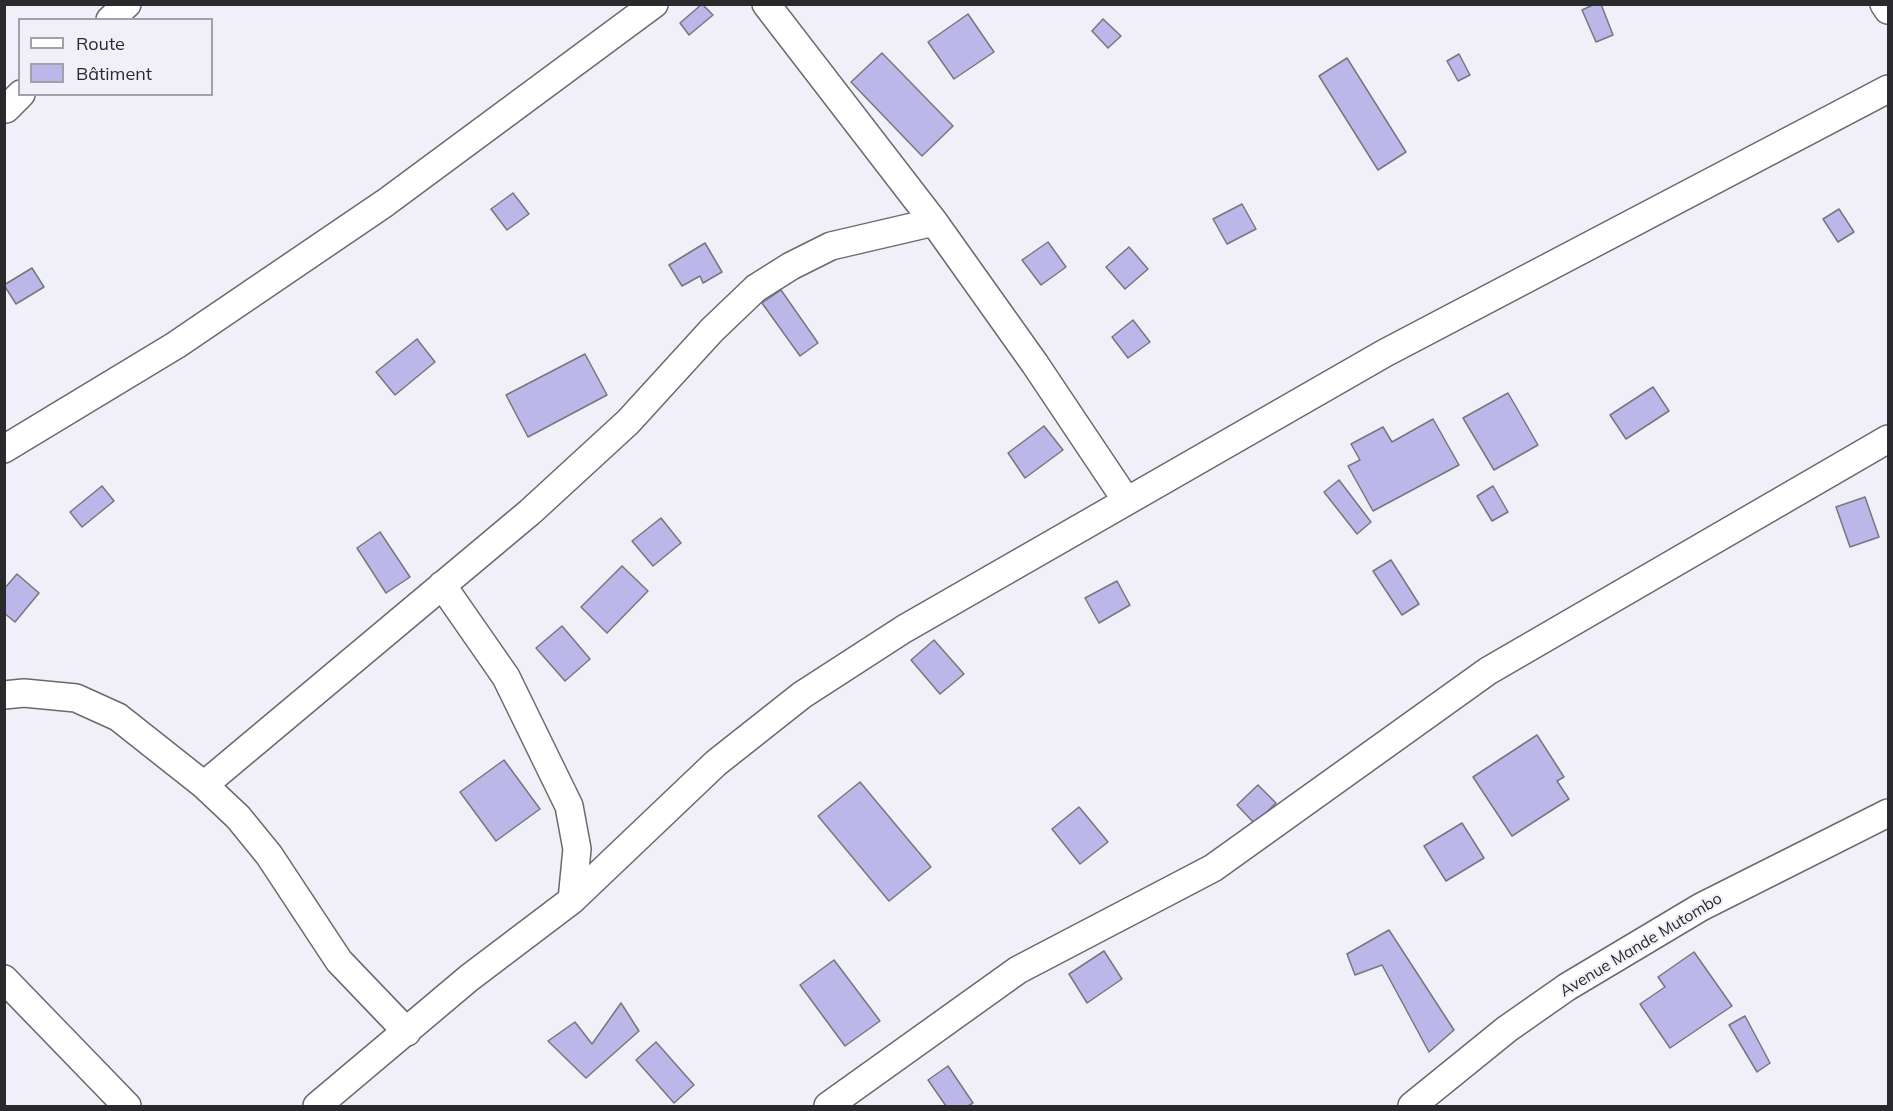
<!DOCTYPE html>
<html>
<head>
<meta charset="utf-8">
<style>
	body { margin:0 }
	#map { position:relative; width:1893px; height:1111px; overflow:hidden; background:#f1f0f8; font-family:Mulish,sans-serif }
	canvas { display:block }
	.frame { position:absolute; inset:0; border:6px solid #2a2a2d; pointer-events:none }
	.legend { position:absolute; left:18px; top:18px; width:195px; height:78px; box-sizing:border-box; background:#f1f0f8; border:2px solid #a1a1a7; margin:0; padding:8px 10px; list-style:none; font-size:18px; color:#2a2a2d }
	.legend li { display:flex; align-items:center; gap:12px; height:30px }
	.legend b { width:30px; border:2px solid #a1a1a7 }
</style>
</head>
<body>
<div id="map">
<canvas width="1893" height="1111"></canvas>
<div class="frame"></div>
<ul class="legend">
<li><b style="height:8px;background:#fff"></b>Route</li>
<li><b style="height:16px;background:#bbb7e9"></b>Bâtiment</li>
</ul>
</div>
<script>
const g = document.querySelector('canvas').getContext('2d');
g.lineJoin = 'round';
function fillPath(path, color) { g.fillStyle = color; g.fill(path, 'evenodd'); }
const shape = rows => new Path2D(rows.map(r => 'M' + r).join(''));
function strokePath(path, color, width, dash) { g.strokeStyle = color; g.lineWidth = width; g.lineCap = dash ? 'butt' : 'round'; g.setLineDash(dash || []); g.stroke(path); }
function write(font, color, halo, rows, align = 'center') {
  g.font = font + ' Mulish,sans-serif'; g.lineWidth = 4.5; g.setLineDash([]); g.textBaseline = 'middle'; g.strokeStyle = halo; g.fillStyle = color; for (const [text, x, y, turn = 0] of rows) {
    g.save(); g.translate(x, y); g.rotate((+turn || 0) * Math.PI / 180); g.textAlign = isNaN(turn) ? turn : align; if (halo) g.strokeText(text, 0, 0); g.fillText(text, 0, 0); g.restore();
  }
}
const building = shape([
	[702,4,713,15,689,35,680,23,702,4],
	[1595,4,1601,4,1613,35,1596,42,1582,10,1595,4],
	[968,14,994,52,954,79,928,42,968,14],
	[1103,19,1121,36,1108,48,1092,31,1103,19],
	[882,53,953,126,922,156,851,82,882,53],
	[1459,54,1470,75,1458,81,1447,61,1459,54],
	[1347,58,1406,152,1378,170,1319,76,1347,58],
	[513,193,529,214,507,230,491,209,513,193],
	[1242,204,1256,229,1227,244,1213,219,1242,204],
	[1839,209,1854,232,1838,242,1823,219,1839,209],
	[1048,242,1066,267,1041,285,1022,260,1048,242],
	[705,243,722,272,703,283,700,276,682,286,669,265,705,243],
	[1129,247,1148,269,1125,289,1106,267,1129,247],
	[32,268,44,287,16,304,4,285,32,268],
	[781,290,818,343,800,356,762,303,781,290],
	[1133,320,1150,342,1128,358,1112,337,1133,320],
	[417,339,435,362,395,395,376,372,417,339],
	[585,354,607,395,528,437,506,395,585,354],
	[1653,387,1669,411,1626,439,1610,415,1653,387],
	[1508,393,1538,445,1494,470,1463,418,1508,393],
	[1433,419,1459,465,1373,511,1348,466,1360,460,1351,444,1383,427,1392,442,1433,419],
	[1044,426,1063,450,1025,478,1008,453,1044,426],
	[1339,480,1371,522,1357,534,1324,492,1339,480],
	[102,486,114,501,82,527,70,512,102,486],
	[1493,486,1508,512,1492,521,1477,496,1493,486],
	[1865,497,1879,537,1850,547,1836,507,1865,497],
	[661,518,681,543,653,566,632,541,661,518],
	[380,532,410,577,386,593,357,548,380,532],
	[1391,560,1419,604,1402,615,1373,571,1391,560],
	[622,566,648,591,607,633,581,607,622,566],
	[17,574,39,593,15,622,4,613,4,589,17,574],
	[1117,581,1130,605,1099,623,1085,598,1117,581],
	[562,626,590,659,565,681,536,648,562,626],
	[934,640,964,674,940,694,911,660,934,640],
	[1537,735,1564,777,1557,781,1569,799,1512,836,1473,777,1537,735],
	[504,760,540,809,496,841,460,792,504,760],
	[860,782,931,867,889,901,818,816,860,782],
	[1258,785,1276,803,1255,824,1237,805,1258,785],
	[1079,807,1108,842,1080,864,1052,829,1079,807],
	[1462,823,1484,858,1446,881,1424,846,1462,823],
	[1389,930,1454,1030,1429,1052,1382,965,1355,975,1347,954,1389,930],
	[1104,951,1122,979,1087,1003,1069,974,1104,951],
	[1694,952,1732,1006,1670,1048,1640,1004,1665,987,1658,977,1694,952],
	[834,960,880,1021,845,1046,800,985,834,960],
	[621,1003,639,1031,586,1078,548,1041,575,1022,592,1044,621,1003],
	[1745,1016,1770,1063,1757,1072,1729,1025,1745,1016],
	[656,1042,694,1085,674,1103,636,1060,656,1042],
	[948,1066,973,1103,968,1106,946,1106,928,1080,948,1066]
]);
fillPath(building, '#bbb7e9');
strokePath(building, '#76767d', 1.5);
const minor = shape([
	[766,4,934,222,1035,364,1126,500],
	[1884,4,1888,10],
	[110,20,127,4],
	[6,109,21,94],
	[4,449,176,345,385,203,654,4],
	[442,585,506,677,569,806,577,849,572,900],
	[4,695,24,693,76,698,118,717,204,785,238,817,269,855,339,961,407,1032],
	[204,785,530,512,628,422,712,330,756,288,791,266,831,246,934,222],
	[4,979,127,1106],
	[317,1106,469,978,572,900,716,763,802,695,904,629,1385,353,1888,89],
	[828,1106,1018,970,1213,868,1488,671,1888,439],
	[1412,1106,1507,1029,1567,987,1701,907,1888,813]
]);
strokePath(minor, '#696970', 30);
strokePath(minor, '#fff', 27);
write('16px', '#2a2a2d', '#f1f0f8', [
	["Avenue Mande Mutombo",1641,945,-31]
]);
</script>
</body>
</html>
